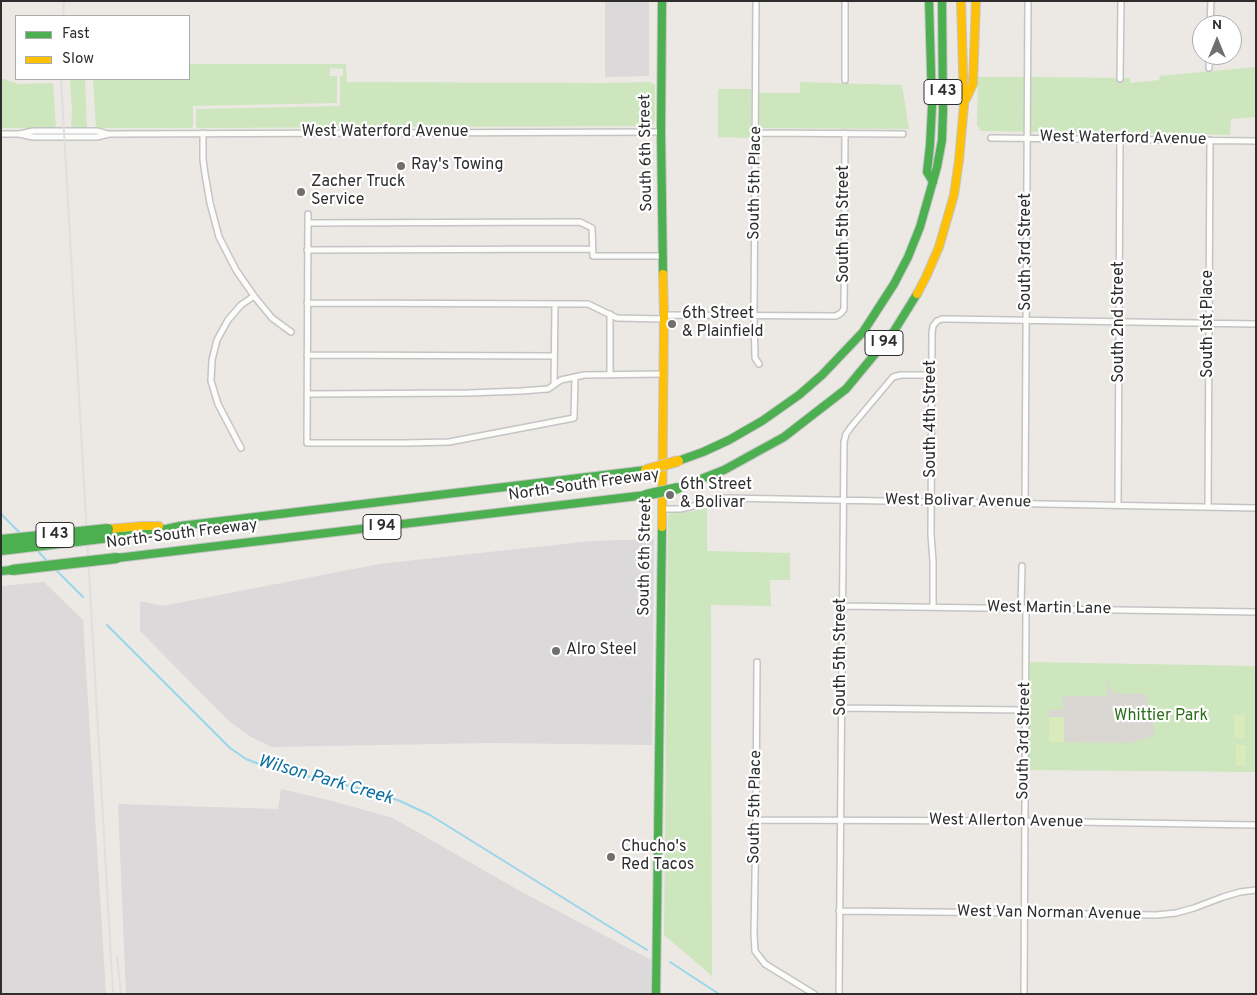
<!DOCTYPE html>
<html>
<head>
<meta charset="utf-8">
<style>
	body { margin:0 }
	#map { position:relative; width:1257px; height:995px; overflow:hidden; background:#ece8e4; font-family:Overpass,sans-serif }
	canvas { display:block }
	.frame { position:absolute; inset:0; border:2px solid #2e2e2e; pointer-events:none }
	.legend { position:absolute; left:15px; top:15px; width:175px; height:65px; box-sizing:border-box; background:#fff; border:1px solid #ababab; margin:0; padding:6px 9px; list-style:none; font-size:15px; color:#2e2e2e }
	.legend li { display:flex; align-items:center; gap:10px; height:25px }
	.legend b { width:25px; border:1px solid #ababab }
	.north { position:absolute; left:1192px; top:15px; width:50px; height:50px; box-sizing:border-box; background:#fff; border:1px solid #ababab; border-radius:50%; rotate:0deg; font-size:14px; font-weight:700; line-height:20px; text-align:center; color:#2e2e2e }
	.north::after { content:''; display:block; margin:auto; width:18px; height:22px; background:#706f6e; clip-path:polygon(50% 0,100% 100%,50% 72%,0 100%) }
</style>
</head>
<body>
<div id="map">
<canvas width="1257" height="995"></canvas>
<div class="frame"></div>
<ul class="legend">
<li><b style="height:6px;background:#4caf50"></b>Fast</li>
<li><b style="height:6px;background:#ffc107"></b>Slow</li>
</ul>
<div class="north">N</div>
</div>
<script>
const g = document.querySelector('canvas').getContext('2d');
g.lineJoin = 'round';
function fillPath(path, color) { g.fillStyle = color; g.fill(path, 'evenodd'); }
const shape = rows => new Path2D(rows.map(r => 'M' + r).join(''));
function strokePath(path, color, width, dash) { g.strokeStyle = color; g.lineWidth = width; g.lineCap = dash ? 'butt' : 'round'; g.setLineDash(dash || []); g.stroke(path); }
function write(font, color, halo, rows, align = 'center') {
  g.font = font + ' Overpass,sans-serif'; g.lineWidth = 4.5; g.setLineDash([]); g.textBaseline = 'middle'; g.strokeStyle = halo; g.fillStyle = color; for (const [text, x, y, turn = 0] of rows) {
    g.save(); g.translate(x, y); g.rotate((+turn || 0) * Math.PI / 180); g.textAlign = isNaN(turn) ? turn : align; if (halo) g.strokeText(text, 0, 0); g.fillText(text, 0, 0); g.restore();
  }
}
fillPath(shape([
	[605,1,649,1,649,76,605,77],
	[654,539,652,745,490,743,272,747,251,737,229,721,140,631,140,601,163,606,379,564,591,541],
	[44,582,83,620,106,994,1,994,1,586],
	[281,789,328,800,393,818,518,890,651,960,651,994,126,994,118,804,278,809]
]), '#dcd9db');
fillPath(shape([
	[189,64,346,64,347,82,605,83,650,82,655,85,655,120,653,124,649,126,197,128,196,126,196,109,340,106,340,76,343,76,343,69,330,68,330,76,337,76,337,103,193,106,193,126,191,128,96,128,93,79,189,79],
	[1256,67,1256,117,1231,119,1230,135,980,131,979,127,977,126,978,77,1033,77,1130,78,1130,83,1159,80,1160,76],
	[1,79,4,79,19,84,53,83,56,128,1,128],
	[70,79,85,79,87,126,86,128,71,128,72,110],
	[800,82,902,85,909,129,763,128,761,127,759,123,759,93,800,93],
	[718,89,751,89,751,138,718,137],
	[707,507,707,551,790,553,790,580,770,580,771,606,711,605,712,976,664,935,668,516,671,512,690,512],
	[1029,662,1256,666,1256,772,1028,770]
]), '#cee6be');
fillPath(shape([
	[1234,715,1245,715,1245,738,1234,738],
	[1049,717,1064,717,1064,742,1049,742],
	[1236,745,1246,745,1246,766,1236,766]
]), '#d9eabb');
fillPath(shape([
	[1108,681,1110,681,1110,688,1115,694,1146,694,1155,731,1152,736,1130,743,1064,742,1064,717,1049,717,1049,710,1063,710,1063,696,1107,696]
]), '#dad6d2');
strokePath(shape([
	[1,514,20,533],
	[36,549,48,562],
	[55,569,83,597],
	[107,625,230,748,246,759,264,766,375,792,400,801,430,815,647,950],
	[670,962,719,994]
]), '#99d6ec', 2);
const street = shape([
	[756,1,754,316,755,358,759,364],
	[1210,25,1211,1],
	[1209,68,1210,55],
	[1120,79,1121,1],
	[845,80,845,1],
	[203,133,203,160,205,174,210,203,219,237,236,270,254,296,272,318,291,332],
	[756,133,903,134],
	[1,134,19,134,33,131,97,131,108,134],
	[19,134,33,137,97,137,109,134,661,132],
	[991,138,1256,141],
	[308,214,307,443,406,443,449,442,574,418,575,377],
	[308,223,580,222,592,228,593,256,663,256],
	[307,250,593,249],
	[307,303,588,304,617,318,663,319],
	[664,315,836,316,841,313,844,309,845,133],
	[307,355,554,356],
	[610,375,610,314],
	[554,385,555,304],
	[307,394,468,393,521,391,548,389,561,380,584,375,663,374],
	[241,448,218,404,211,381,212,360,217,340,228,320,241,305,254,296],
	[1025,503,1028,1],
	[1118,505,1120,139],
	[1208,507,1210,140],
	[661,509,680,509,690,507,710,500,726,498,1256,508],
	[843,606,1256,612],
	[933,607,933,561,931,535,932,333,933,326,937,321,942,319,948,319,1256,324],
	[1021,608,1022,566],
	[757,662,756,820,754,934,755,951,765,964,814,994],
	[842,708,1025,710],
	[756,820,1016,821,1256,825],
	[839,911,1024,913,1156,915,1176,913,1194,908,1223,897,1240,892,1256,890],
	[839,994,844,442,846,434,851,427,893,377,901,375,932,375],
	[1024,994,1026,608]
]);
const fast = shape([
	[662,1,661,132,663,274],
	[929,1,932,106,930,145,927,172,933,182],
	[678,461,703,452,729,440,762,421,799,395,822,375,863,332,894,284,908,257,920,227,937,167,942,140,943,111,942,1],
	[678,488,724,470,784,437,846,389,894,331,917,294],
	[110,537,143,534,180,526,646,470],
	[117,558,646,495],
	[1,571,12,570],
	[656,994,662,527]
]);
const slow = shape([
	[966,99,973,84,976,1],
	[917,294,926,277,939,247,954,195,959,160,964,105,961,1],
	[662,527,664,315,663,274],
	[108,529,141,526,159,526]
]);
strokePath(street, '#c5c4c5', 8);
strokePath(fast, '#c5c4c5', 10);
strokePath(slow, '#c5c4c5', 10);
strokePath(street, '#fcfcfb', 5);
strokePath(fast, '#4caf50', 8);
strokePath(slow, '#ffc107', 8);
strokePath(shape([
	[63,16,64,1],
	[61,79,113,994],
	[117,957,121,994]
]), '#dfdfe1', 2);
const fastBridge = shape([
	[646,495,678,488],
	[1,540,108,529],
	[1,550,110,537],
	[12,570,117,558]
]);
const slowBridge = shape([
	[646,470,678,461]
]);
strokePath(fastBridge, '#c6c5c4', 12, []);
strokePath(slowBridge, '#c6c5c4', 12, []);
strokePath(fastBridge, '#4caf50', 10);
strokePath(slowBridge, '#ffc107', 10);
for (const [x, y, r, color] of [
	[401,166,5,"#706f6e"],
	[301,192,5,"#706f6e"],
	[672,324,5,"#706f6e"],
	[670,495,5,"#706f6e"],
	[556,651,5,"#706f6e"],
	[611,857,5,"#706f6e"]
]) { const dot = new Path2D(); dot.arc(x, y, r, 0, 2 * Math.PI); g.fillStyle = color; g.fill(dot); strokePath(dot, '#fff', 2); }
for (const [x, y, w] of [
	[943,92,38],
	[884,343,38],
	[382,527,38],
	[55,535,38]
]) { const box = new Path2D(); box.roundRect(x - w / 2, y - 12.5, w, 25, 4); g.fillStyle = '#fff'; g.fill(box); strokePath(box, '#2e2e2e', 1); }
write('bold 15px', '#2e2e2e', null, [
	["I 43",943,92],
	["I 94",884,343],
	["I 94",382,527],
	["I 43",55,535]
]);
write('16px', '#2e2e2e', '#fff', [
	["West Waterford Avenue",385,133],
	["West Waterford Avenue",1123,139,1],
	["South 6th Street",647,153,-91],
	["South 5th Place",756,183,-89],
	["South 5th Street",845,224,-90],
	["South 3rd Street",1027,252,-90],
	["South 2nd Street",1120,322,-90],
	["South 1st Place",1209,324,-90],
	["South 4th Street",932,419,-90],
	["North-South Freeway",584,486,-8],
	["West Bolivar Avenue",958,502,1],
	["North-South Freeway",182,535,-7],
	["South 6th Street",646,557,-89],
	["West Martin Lane",1049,609,1],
	["South 5th Street",842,657,-90],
	["South 3rd Street",1025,741,-89],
	["South 5th Place",756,807,-89],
	["West Allerton Avenue",1006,822,1],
	["West Van Norman Avenue",1049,914,1]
]);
write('16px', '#2e2e2e', '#fff', [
	["Ray's Towing",411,166],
	["Zacher Truck",311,183],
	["Service",311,201],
	["6th Street",682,315],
	["& Plainfield",682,333],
	["6th Street",680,486],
	["& Bolivar",680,504],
	["Alro Steel",566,651],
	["Chucho's",621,848],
	["Red Tacos",621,866]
], 'left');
write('16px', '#2c6e1b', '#fff', [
	["Whittier Park",1161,717]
]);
write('italic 18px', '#0d6fa3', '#fff', [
	["Wilson Park Creek",325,781,16]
]);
</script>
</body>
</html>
